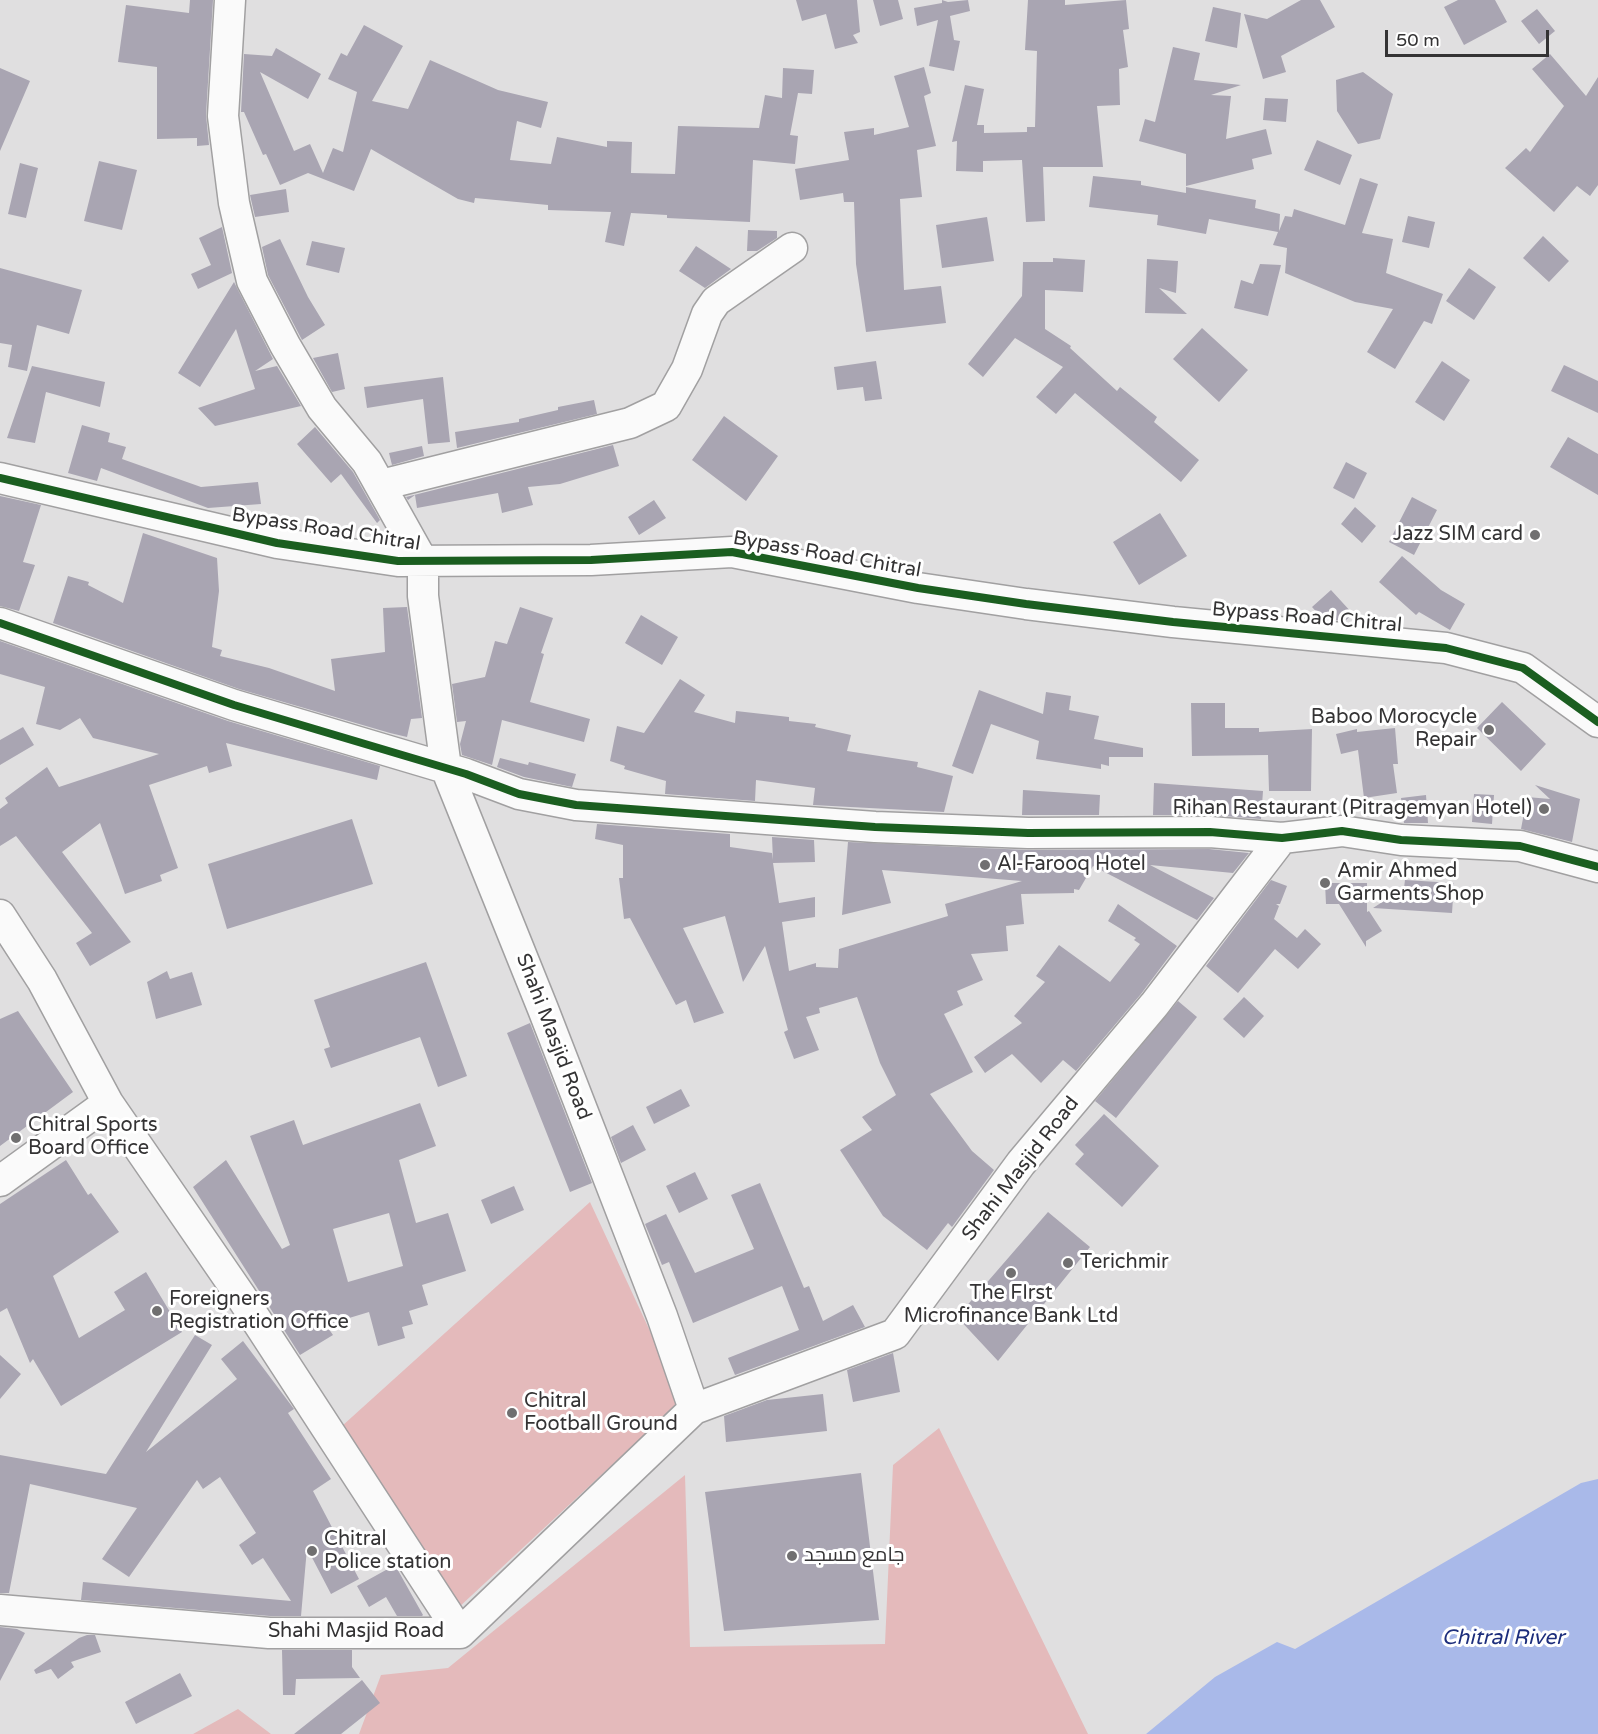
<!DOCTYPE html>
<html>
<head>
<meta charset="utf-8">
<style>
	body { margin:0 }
	#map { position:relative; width:1598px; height:1734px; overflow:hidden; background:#e0dfe0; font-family:"Varela Round",sans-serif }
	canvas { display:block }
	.scale { position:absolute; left:1385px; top:30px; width:164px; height:27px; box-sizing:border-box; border:3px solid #343334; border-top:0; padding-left:8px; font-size:18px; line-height:21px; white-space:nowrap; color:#343334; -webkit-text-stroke:4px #fff; paint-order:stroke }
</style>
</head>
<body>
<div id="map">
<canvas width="1598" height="1734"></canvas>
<div class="scale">50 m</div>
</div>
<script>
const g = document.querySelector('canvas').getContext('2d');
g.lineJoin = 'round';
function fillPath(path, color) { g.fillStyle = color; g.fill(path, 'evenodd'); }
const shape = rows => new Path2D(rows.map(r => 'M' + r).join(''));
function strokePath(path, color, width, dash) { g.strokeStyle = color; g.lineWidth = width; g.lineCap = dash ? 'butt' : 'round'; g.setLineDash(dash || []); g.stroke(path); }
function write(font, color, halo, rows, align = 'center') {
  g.font = font + ' "Varela Round",Cairo,sans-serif'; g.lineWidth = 6; g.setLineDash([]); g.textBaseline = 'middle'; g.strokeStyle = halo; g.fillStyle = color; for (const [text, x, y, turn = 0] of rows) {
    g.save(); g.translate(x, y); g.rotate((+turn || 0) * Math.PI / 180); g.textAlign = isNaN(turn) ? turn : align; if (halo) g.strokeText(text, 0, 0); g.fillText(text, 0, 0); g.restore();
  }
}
fillPath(shape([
	[590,1202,682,1400,457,1609,342,1426],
	[939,1428,1088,1734,359,1734,381,1675,448,1668,685,1475,690,1647,885,1644,893,1465],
	[238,1709,271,1734,193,1734]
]), '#e4babb');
fillPath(shape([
	[1598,1479,1598,1734,1146,1734,1215,1677,1277,1642,1295,1649,1581,1483]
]), '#a9b9e9');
fillPath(shape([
	[190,0,213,0,206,115,209,145,197,146,197,138,157,139,157,67,118,62,126,5,189,13],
	[796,0,857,0,860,32,853,35,858,43,835,49,826,14,802,21],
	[873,0,898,0,903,19,880,26],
	[942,0,948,2,968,0,970,11,950,16,954,40,960,41,954,71,929,66,938,20,917,26,914,8,942,3],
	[1028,0,1065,0,1065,5,1126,0,1129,29,1123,30,1128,67,1119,69,1120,105,1097,106,1103,167,1043,167,1045,221,1026,222,1022,160,983,161,983,172,956,171,957,141,952,142,965,85,984,89,977,125,984,125,984,133,1027,132,1027,127,1035,127,1037,51,1025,50],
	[1301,0,1320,0,1335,27,1281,56,1286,72,1263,79,1244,14,1267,19],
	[1458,0,1495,0,1507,22,1464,45,1444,7],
	[1213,7,1241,13,1237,48,1205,41],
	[1537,9,1555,31,1539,44,1521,21],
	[364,25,403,46,372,101,408,109,430,60,498,90,548,102,541,128,517,121,510,160,551,164,557,137,607,147,607,141,632,142,631,173,675,174,678,126,759,128,765,95,782,98,783,68,814,70,812,94,798,93,790,135,798,136,795,164,753,160,750,222,667,218,667,215,631,213,624,246,605,242,611,212,548,210,548,205,475,198,474,203,458,199,371,149,354,191,308,173,280,185,266,154,263,155,244,112,241,112,244,54,272,56,276,48,321,74,308,99,260,72,294,151,310,144,323,173,333,148,343,152,357,92,328,79,341,53,347,56],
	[1173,47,1200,53,1194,80,1241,85,1211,95,1231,96,1226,139,1266,129,1272,154,1252,159,1254,169,1186,186,1186,154,1139,141,1145,119,1155,122],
	[1550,54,1586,96,1598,77,1598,185,1590,196,1577,186,1554,212,1505,168,1526,148,1530,152,1564,106,1532,69],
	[924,67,931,93,924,96,936,146,917,150,922,197,900,199,904,290,941,286,946,323,866,332,856,264,854,202,844,202,843,193,800,200,795,169,849,160,844,132,874,128,874,135,909,127,894,76],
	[0,68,30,81,0,151],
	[1363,72,1393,94,1380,139,1358,144,1337,111,1336,80],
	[1265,98,1288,99,1286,122,1263,120],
	[1317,140,1352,155,1340,185,1304,170],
	[99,161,137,170,122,230,84,221],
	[20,163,38,168,26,218,8,214],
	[1093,176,1141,181,1141,185,1186,193,1186,187,1256,200,1255,208,1280,214,1279,231,1285,216,1292,217,1294,209,1345,225,1360,178,1378,184,1362,233,1393,239,1386,273,1443,294,1432,324,1424,321,1395,369,1367,352,1393,309,1355,302,1285,273,1287,248,1273,245,1278,232,1209,219,1206,234,1157,225,1158,215,1089,207],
	[286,189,289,212,255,217,250,195],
	[1408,216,1435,222,1429,248,1402,242],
	[987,217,994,261,942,268,936,225],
	[222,227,232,273,198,289,191,274,211,265,199,238],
	[748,230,777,231,777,238,757,251,747,251],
	[1543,236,1569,261,1549,282,1523,258],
	[280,239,308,297,325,325,302,340,268,275,262,247],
	[312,241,345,248,339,273,306,265],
	[696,246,731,269,705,288,679,271],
	[1053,258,1085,260,1083,292,1045,290,1045,329,1071,346,1070,348,1117,391,1120,387,1157,417,1154,422,1199,460,1181,482,1075,393,1056,414,1036,397,1063,367,1015,338,983,377,968,364,1022,296,1023,262,1053,262],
	[1147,259,1178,261,1176,293,1159,288,1187,314,1145,313],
	[1260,264,1281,265,1268,316,1234,308,1241,280,1253,284],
	[0,268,82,290,69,334,37,325,27,371,8,367,12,345,0,343],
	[1469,268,1496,287,1474,320,1446,301],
	[234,282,273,359,255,371,277,366,301,406,215,426,198,408,255,389,236,329,200,387,178,373],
	[1202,328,1248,370,1219,402,1173,359],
	[338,353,345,389,332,392,313,358],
	[876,361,882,399,865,401,863,387,837,390,834,367],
	[1442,361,1470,380,1444,421,1415,402],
	[1564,365,1598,381,1598,413,1551,391],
	[32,366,105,382,100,407,46,392,35,443,7,438],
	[443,377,450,442,428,444,423,399,367,408,364,387],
	[594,400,597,414,457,448,455,432,519,422,519,419,558,410,558,407],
	[724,416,778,456,746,501,692,460],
	[82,425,110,433,108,442,126,447,122,459,201,487,258,482,261,504,208,508,101,468,97,481,68,473],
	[315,427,353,472,380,520,377,523,341,474,331,483,297,444],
	[1568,437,1598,454,1598,495,1550,467],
	[613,445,619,466,560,484,528,487,533,505,502,513,498,493,417,508,415,495,408,500,406,497],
	[422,446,424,456,392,465,389,453],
	[1346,462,1367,473,1354,499,1333,488],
	[0,496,41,505,23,562,35,565,19,611,0,606],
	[1412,497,1437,510,1414,555,1389,542],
	[654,500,666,518,639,535,628,517],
	[1355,507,1376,526,1362,543,1341,524],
	[1160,513,1187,556,1139,585,1113,542],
	[143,533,217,558,219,591,212,647,222,650,220,656,269,668,335,691,331,659,385,652,383,608,407,607,422,718,411,719,407,737,390,733,239,689,53,623,68,576,89,582,88,585,123,603],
	[1402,556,1441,590,1465,604,1450,630,1419,612,1416,615,1379,582],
	[1331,590,1353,614,1345,621,1323,619,1312,607],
	[520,607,553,618,541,653,544,654,530,702,590,719,584,742,502,720,492,765,462,755,460,744,466,721,457,722,452,684,485,677,495,641,507,644],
	[641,615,678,637,662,665,625,643],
	[0,641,228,721,380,766,377,780,226,743,232,766,209,773,207,766,149,785,178,868,160,875,162,881,125,894,100,823,62,852,131,942,90,966,76,943,92,933,16,836,0,846,0,809,8,803,5,798,47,767,59,787,159,754,93,738,80,718,60,730,36,724,45,687,0,674],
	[680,679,705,695,694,712,735,723,736,711,789,717,789,721,816,724,815,727,851,735,847,751,918,762,917,767,953,776,944,812,813,805,815,788,756,780,755,801,665,794,666,781,624,769,625,766,610,761,617,726,644,733],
	[979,690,1043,714,1046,692,1071,696,1069,710,1099,716,1094,739,1143,748,1143,757,1109,757,1109,766,1101,764,1101,769,1036,759,1039,741,991,724,973,774,952,766],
	[1502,702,1546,744,1521,771,1477,728],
	[1191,703,1225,703,1225,728,1259,728,1259,732,1312,729,1311,791,1269,791,1268,755,1192,756],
	[23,727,34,745,0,765,0,740],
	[1395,728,1398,764,1393,764,1397,793,1364,798,1358,750,1341,754,1336,734,1357,729,1357,732],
	[500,758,528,765,529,762,576,774,572,787,524,777,497,767],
	[1154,783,1263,791,1261,819,1211,815,1153,815],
	[1535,785,1580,799,1572,842,1521,829,1527,797,1550,799],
	[1023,790,1100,795,1099,815,1022,815],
	[1474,794,1494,795,1492,824,1472,822],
	[1426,795,1428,823,1404,823,1401,798],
	[352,819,373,884,227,929,208,864],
	[597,824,730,834,730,847,772,853,773,860,772,837,814,840,815,862,773,863,779,903,815,897,815,917,782,922,789,971,816,963,816,967,838,968,839,949,948,916,945,904,1022,881,882,870,891,903,842,915,848,842,1027,850,1209,849,1249,853,1233,873,1150,865,1214,898,1197,920,1093,866,1079,890,1074,889,1074,893,1021,894,1024,924,1006,926,1008,951,971,954,983,980,957,991,963,1005,944,1014,973,1072,930,1094,972,1151,994,1170,952,1227,948,1223,927,1250,883,1216,840,1150,872,1130,862,1117,896,1095,880,1063,857,997,819,1008,820,1013,806,1017,819,1050,794,1059,784,1032,788,1030,765,946,743,982,725,916,683,928,724,1013,694,1023,686,1000,676,1005,630,918,624,919,619,878,623,878,623,845,595,839],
	[1271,880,1287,886,1280,904,1276,904,1279,906,1274,919,1297,938,1305,929,1321,944,1298,969,1275,949,1238,993,1206,966],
	[1405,880,1454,883,1452,913,1373,908,1404,888],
	[1325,883,1367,883,1367,912,1369,911,1382,931,1366,941,1366,947,1339,904,1326,904],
	[1118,904,1177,946,1141,994,1076,1071,1063,1060,1041,1083,1012,1054,985,1073,974,1057,1022,1023,1014,1016,1045,982,1036,976,1059,945,1110,982,1140,944,1134,940,1136,938,1108,921],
	[426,962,467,1076,438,1087,420,1037,331,1068,324,1049,330,1047,314,1000],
	[167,971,170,979,192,972,202,1005,156,1019,147,982],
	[1244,997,1264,1016,1244,1038,1223,1019],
	[1178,1001,1197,1017,1116,1118,1095,1101],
	[18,1011,73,1092,0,1146,0,1019],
	[530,1023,592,1183,570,1192,507,1033],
	[681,1089,690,1106,654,1124,646,1107],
	[420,1103,436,1146,399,1160,416,1223,448,1213,466,1271,422,1285,428,1305,409,1311,413,1324,402,1327,405,1338,378,1346,369,1312,326,1325,333,1335,300,1355,193,1187,226,1160,282,1249,290,1245,250,1136,294,1120,303,1145],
	[389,1213,403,1266,348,1282,333,1229],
	[1104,1114,1159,1166,1122,1207,1075,1164,1084,1154,1075,1145],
	[633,1125,646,1150,621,1163,611,1137],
	[66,1160,88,1195,91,1193,119,1232,53,1276,79,1338,125,1310,114,1292,146,1272,182,1332,61,1406,33,1359,30,1363,7,1308,0,1312,0,1204],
	[695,1172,708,1199,679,1213,666,1186],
	[760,1183,804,1288,809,1286,823,1321,853,1305,865,1327,735,1375,728,1358,799,1330,782,1286,693,1323,669,1262,662,1265,645,1224,666,1214,695,1273,754,1249,731,1195],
	[514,1186,524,1210,491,1224,481,1200],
	[1048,1212,1090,1247,998,1361,957,1317],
	[195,1335,212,1345,146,1452,237,1379,221,1359,243,1341,294,1409,288,1413,331,1479,313,1491,359,1579,331,1594,307,1548,301,1616,270,1616,81,1600,83,1582,291,1601,263,1558,252,1565,239,1545,256,1533,220,1477,203,1489,197,1480,129,1577,102,1559,137,1508,30,1484,9,1593,0,1593,0,1455,106,1474],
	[893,1353,900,1392,853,1402,847,1370],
	[0,1355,21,1374,0,1399],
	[823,1394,827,1431,726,1442,724,1416,767,1400],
	[861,1473,879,1620,724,1631,705,1492],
	[395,1565,423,1615,422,1616,397,1616,386,1597,369,1607,357,1586],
	[0,1627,17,1629,25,1633,0,1681],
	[87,1635,95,1635,101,1652,71,1662,74,1667,58,1679,51,1669,36,1674,34,1670,79,1638],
	[282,1650,352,1650,352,1667,360,1678,296,1679,295,1695,283,1695],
	[180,1673,192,1696,136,1724,125,1702],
	[362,1680,380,1703,341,1734,294,1734]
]), '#a9a5b2');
const minor = shape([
	[230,0,223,116,234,203,252,281,285,345,322,408,367,462,423,562,423,596,446,768,543,1009,662,1316,694,1409],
	[0,478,277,543,398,561,591,560,732,552,918,588,1026,604,1173,622,1446,648,1523,668,1598,722],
	[381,485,630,423,666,406,687,369,707,314,716,301,792,248],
	[0,623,234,705,466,774,519,794,576,805,875,827,1028,833,1210,832,1282,838,1342,831,1401,840,1520,846,1598,867],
	[0,915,42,980,108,1103,240,1295,460,1633],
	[0,1181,108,1103],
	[0,1610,269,1633,460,1633,694,1409,895,1334,1021,1163,1154,1005,1282,838]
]);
strokePath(minor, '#a1a0a1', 33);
strokePath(minor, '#fafafa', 30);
strokePath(shape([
	[0,478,277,543,398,561,591,560,732,552,918,588,1026,604,1173,622,1446,648,1523,668,1598,722],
	[0,623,234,705,466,774,519,794,576,805,875,827,1028,833,1210,832,1282,838,1342,831,1401,840,1520,846,1598,867]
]), '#1b5e20', 8);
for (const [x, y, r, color] of [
	[1535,535,6,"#706f70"],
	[1489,730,6,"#706f70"],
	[1544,809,6,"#706f70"],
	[985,865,6,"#706f70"],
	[1325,883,6,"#706f70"],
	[16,1138,6,"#706f70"],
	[1068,1263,6,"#706f70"],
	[1011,1273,6,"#706f70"],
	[157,1311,6,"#706f70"],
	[512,1413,6,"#706f70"],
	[312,1551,6,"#706f70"],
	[792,1556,6,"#706f70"]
]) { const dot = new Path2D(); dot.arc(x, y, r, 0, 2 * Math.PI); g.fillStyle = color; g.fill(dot); strokePath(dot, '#fff', 2); }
write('20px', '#343334', '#fff', [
	["Bypass Road Chitral",326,530,9],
	["Bypass Road Chitral",827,555,10],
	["Bypass Road Chitral",1307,618,5],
	["Shahi Masjid Road",553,1037,69],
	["Shahi Masjid Road",1021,1169,-52],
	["Shahi Masjid Road",356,1632]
]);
write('20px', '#343334', '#fff', [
	["Jazz SIM card",1523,535,"right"],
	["Baboo Morocycle",1477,718,"right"],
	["Repair",1477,741,"right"],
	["Rihan Restaurant (Pitragemyan Hotel)",1532,809,"right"],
	["Al-Farooq Hotel",997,865],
	["Amir Ahmed",1337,872],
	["Garments Shop",1337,895],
	["Chitral Sports",28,1126],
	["Board Office",28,1149],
	["Terichmir",1080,1263],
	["The FIrst",1011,1294,"center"],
	["Microfinance Bank Ltd",1011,1317,"center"],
	["Foreigners",169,1300],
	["Registration Office",169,1323],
	["Chitral",524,1402],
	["Football Ground",524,1425],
	["Chitral",324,1540],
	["Police station",324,1563],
	["جامع مسجد",804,1556]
], 'left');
write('italic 21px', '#1d2e7c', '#fff', [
	["Chitral River",1503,1638]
]);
</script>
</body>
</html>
